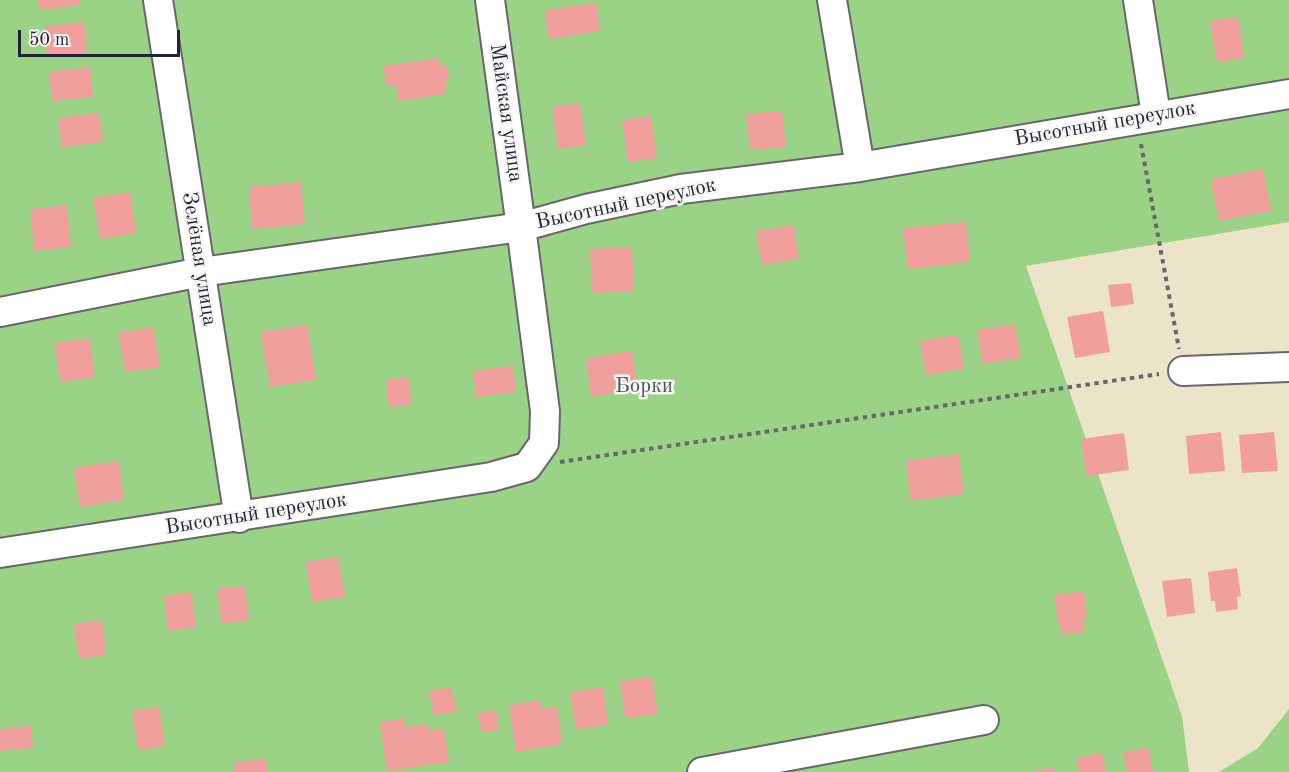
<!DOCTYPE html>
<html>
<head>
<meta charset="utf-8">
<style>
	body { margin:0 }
	#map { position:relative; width:1289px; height:772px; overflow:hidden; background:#ece4c8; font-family:"Old Standard TT",serif }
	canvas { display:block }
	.scale { position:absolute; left:18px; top:30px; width:162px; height:27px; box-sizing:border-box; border:3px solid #22223b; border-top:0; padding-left:8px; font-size:18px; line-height:21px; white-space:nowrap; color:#22223b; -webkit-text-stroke:4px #f6f6f2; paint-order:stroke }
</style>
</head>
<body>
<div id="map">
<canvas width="1289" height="772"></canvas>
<div class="scale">50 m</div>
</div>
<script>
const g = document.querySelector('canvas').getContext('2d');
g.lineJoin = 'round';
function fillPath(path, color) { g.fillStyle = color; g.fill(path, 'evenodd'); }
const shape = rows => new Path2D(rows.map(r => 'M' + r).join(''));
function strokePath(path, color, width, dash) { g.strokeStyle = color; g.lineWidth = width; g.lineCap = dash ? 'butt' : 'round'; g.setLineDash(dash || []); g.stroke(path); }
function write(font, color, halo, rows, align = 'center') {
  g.font = font + ' "Old Standard TT",serif'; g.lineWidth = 5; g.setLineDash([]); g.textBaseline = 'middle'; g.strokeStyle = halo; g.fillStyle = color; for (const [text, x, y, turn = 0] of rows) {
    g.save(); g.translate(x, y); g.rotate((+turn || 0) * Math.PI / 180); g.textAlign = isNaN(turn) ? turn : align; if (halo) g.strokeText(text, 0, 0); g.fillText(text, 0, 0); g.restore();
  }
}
fillPath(shape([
	[0,0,1289,0,1289,222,1026,266,1182,716,1189,772,0,772],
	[1289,709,1289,772,1219,772,1258,748]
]), '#9ad386');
fillPath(shape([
	[38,0,80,0,80,5,39,10],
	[596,3,600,31,549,39,545,10],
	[1238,17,1244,58,1217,62,1210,21],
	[84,22,87,52,46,57,43,27],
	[439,58,440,66,447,65,449,80,445,80,446,94,398,101,396,85,386,86,383,66],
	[90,67,93,97,52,101,49,72],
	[580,103,586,145,558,149,552,107],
	[782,111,786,147,750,150,746,114],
	[99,113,103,142,62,147,58,118],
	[651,116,657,158,628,162,622,120],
	[1263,169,1271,211,1219,221,1211,179],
	[301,182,305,224,252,229,249,187],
	[130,192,136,233,100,239,93,198],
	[67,205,71,247,34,251,30,209],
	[966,222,970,262,908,269,903,228],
	[794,225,799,259,762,265,756,231],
	[632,247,634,291,592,293,590,249],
	[1131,283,1134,304,1111,307,1108,285],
	[1103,311,1110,352,1075,358,1067,317],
	[1015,324,1021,358,983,364,977,330],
	[307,325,316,380,270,387,261,332],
	[153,327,160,367,126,372,118,333],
	[958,335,964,369,926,375,920,341],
	[90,338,95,377,60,382,55,343],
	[632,351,638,390,591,397,586,358],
	[513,366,516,392,476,397,473,371],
	[408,377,412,405,389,407,386,380],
	[1221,432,1225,471,1189,474,1186,436],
	[1274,432,1278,471,1242,473,1239,435],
	[1124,433,1129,470,1086,476,1081,439],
	[959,454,964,494,911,501,906,461],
	[119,461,124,500,80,507,74,468],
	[338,557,345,597,312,602,306,562],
	[1237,568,1241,596,1237,597,1238,609,1216,612,1215,601,1211,601,1208,572],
	[1191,578,1195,613,1167,617,1162,581],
	[245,586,249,620,222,624,217,589],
	[1084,591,1087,620,1083,620,1085,632,1062,635,1061,624,1058,625,1054,595],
	[191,592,196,627,168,631,164,596],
	[102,620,106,655,79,659,74,624],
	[652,677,658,714,625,718,620,681],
	[451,687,457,711,434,716,429,691],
	[603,687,608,725,576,729,570,692],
	[540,700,542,709,557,707,562,744,516,752,509,705],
	[159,707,165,746,138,750,132,711],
	[496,710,499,730,481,732,478,713],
	[404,718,405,727,428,724,429,731,444,729,449,762,387,771,380,722],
	[31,726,33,748,0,751,0,729],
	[1149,748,1153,772,1127,772,1123,752],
	[1102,753,1106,772,1079,772,1076,758],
	[265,758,268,772,234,772,233,763],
	[1054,767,1055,772,1035,772,1035,771]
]), '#f09f9d');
const minor = shape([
	[158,0,239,518],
	[832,0,860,167],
	[1138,0,1156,115],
	[0,312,201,272,521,227,490,0],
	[1183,371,1289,367],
	[0,553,491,477,527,467,544,443,545,411,521,227,586,209,681,189,860,167,1289,94],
	[702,772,984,720]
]);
strokePath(minor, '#69666c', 32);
strokePath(shape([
	[1141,144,1179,349],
	[560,462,1159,374]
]), '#69666c', 4, [4.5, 4.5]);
strokePath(minor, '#fff', 28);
write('21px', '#22223b', '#f6f6f2', [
	["Майская улица",506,113,82],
	["Высотный переулок",1105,124,-10],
	["Высотный переулок",626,204,-12],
	["Зелёная улица",199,259,81],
	["Высотный переулок",256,514,-9]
]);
write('21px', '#465752', '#f6f6f2', [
	["Борки",644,386]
]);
</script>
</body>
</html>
